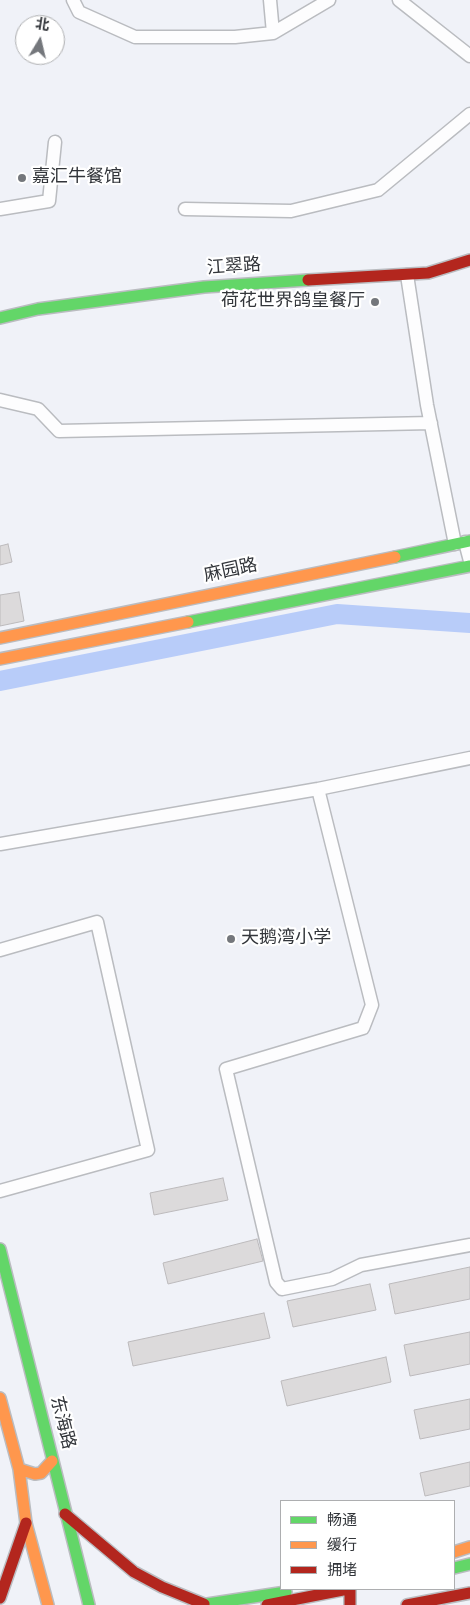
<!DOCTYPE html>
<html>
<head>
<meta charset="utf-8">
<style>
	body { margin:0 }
	#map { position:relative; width:470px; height:1605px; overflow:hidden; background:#f0f2f8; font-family:Overpass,"Noto Sans SC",sans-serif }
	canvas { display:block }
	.legend { position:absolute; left:280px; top:1500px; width:175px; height:90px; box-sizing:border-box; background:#fff; border:1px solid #adaeb0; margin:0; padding:6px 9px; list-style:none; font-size:15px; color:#32353a }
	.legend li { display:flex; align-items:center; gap:10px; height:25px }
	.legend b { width:25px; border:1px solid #adaeb0 }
	.north { position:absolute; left:15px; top:15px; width:50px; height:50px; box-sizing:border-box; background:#fff; border:1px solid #adaeb0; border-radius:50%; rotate:9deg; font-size:14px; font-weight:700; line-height:20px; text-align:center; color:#32353a }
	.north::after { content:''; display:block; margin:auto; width:18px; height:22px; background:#74777c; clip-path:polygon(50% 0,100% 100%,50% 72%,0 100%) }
</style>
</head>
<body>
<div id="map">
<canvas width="470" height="1605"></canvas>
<ul class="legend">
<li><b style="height:6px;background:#63d668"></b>畅通</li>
<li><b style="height:6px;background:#ff974d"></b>缓行</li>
<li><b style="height:6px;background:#b3261e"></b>拥堵</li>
</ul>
<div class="north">北</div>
</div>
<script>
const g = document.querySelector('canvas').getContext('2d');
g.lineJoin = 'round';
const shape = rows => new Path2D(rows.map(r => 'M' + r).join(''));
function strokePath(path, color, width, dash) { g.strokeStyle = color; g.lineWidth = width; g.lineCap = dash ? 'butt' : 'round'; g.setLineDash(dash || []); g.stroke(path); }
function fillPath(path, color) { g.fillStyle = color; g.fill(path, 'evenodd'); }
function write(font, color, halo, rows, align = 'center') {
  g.font = font + ' Overpass,"Noto Sans SC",sans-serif'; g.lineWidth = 4.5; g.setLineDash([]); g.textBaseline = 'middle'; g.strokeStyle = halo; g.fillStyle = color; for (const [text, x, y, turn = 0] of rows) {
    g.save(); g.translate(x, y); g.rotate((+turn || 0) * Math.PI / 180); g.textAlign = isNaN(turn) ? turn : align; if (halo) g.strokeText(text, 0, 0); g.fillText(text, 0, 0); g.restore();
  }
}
strokePath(shape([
	[0,681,337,614,470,623]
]), '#b8ccf9', 20);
const building = shape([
	[8,544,12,562,0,565,0,546,8,544],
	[19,592,24,621,0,626,0,595,19,592],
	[223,1178,228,1200,154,1215,150,1193,223,1178],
	[257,1239,263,1261,168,1284,163,1263,257,1239],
	[470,1267,470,1299,395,1314,389,1284,470,1267],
	[370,1284,376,1310,293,1327,287,1301,370,1284],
	[264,1313,270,1338,133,1366,128,1342,264,1313],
	[470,1332,470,1364,410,1376,404,1345,470,1332],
	[386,1357,391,1382,287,1406,281,1381,386,1357],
	[470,1399,470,1429,420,1439,414,1410,470,1399],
	[470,1462,470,1486,425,1496,420,1473,470,1462]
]);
fillPath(building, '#dcdadb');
strokePath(building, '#bcbabc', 1);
const street = shape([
	[73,0,79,12,135,37,235,37,273,33,329,0],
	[270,0,273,33],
	[399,0,470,56],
	[0,209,49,201,55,142],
	[185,209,291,211,378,190,470,114],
	[407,275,427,405,455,544],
	[0,400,38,409,59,431,431,423],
	[465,542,470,561],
	[318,789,372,1005,363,1028,226,1069,276,1282,282,1289,332,1279,361,1265,470,1245],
	[0,844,318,789,470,758],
	[0,950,97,922,148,1150,0,1191]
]);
const fast = shape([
	[0,318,38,309,204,287,308,280],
	[395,557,470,541],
	[188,622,470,566],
	[0,1249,89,1605],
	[454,1568,470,1564],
	[201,1605,286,1592]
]);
const slow = shape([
	[0,638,395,557],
	[0,659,188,622],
	[0,1398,19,1469,26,1523,48,1605],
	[19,1469,35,1474,41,1473,52,1461],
	[454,1552,470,1547]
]);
const jam = shape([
	[308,280,428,273,470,260],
	[65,1514,134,1572,162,1587,204,1604],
	[350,1589,350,1605],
	[0,1598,26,1523],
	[267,1605,348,1589],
	[407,1605,470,1593]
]);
strokePath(street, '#babcc0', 15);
strokePath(fast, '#babcc0', 14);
strokePath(slow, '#babcc0', 14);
strokePath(jam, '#babcc0', 14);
strokePath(street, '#fdfdfe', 12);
strokePath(fast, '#63d668', 11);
strokePath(slow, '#ff974d', 11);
strokePath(jam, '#b3261e', 11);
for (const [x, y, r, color] of [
	[22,178,5,"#74777c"],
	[375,302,5,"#74777c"],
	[231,939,5,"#74777c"]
]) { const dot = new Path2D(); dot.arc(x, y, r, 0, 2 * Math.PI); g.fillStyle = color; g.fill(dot); strokePath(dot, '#fff', 2); }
write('18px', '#32353a', '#fff', [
	["嘉汇牛餐馆",32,178],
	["荷花世界鸽皇餐厅",365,302,"right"],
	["天鹅湾小学",241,939]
], 'left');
write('18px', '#32353a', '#fff', [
	["江翠路",234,268,-4],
	["麻园路",231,572,-12],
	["东海路",61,1423,76]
]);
</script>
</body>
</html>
